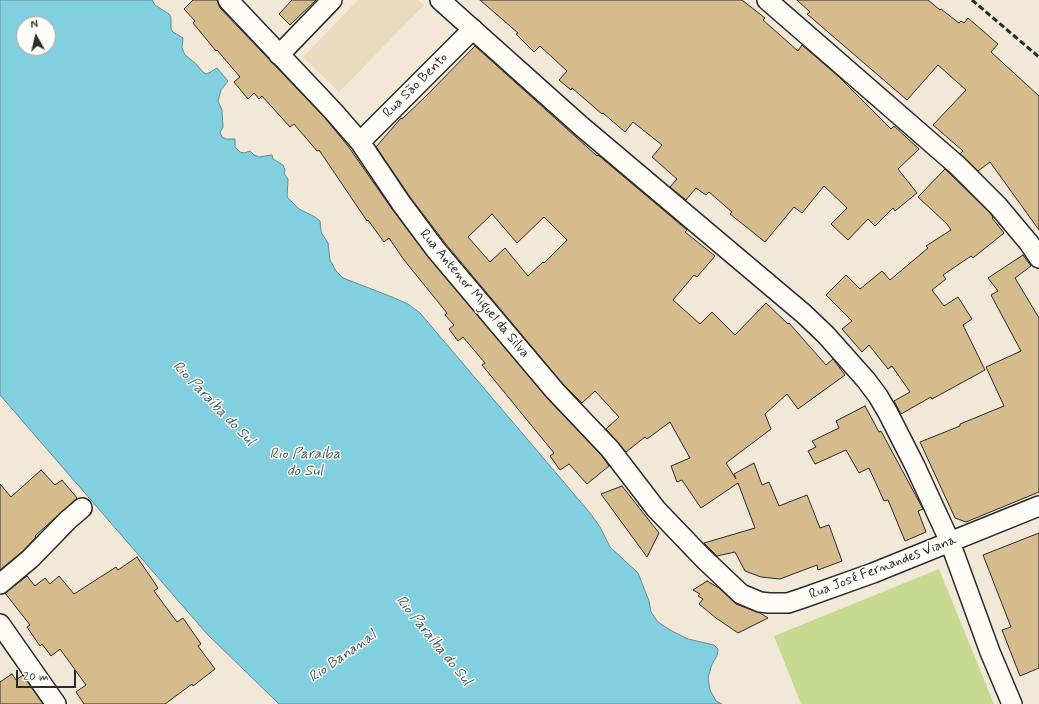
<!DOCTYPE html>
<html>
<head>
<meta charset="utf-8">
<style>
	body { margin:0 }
	#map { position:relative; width:1039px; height:704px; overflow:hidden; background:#f1e8d7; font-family:Mynerve,sans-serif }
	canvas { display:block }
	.north { position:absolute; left:16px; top:16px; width:40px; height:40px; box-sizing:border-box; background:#fdfcf7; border:1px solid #a9a8a5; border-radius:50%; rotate:352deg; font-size:11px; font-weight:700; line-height:16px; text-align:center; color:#2b2b2b }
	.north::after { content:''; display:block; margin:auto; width:14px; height:18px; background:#2b2b2b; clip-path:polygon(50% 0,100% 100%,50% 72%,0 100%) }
	.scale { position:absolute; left:16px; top:670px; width:60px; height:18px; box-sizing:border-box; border:2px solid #2b2b2b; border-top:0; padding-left:5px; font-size:12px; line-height:14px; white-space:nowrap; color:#2b2b2b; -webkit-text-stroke:3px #fdfcf7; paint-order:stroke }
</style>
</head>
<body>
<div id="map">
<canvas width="1039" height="704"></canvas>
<div class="north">N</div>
<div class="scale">20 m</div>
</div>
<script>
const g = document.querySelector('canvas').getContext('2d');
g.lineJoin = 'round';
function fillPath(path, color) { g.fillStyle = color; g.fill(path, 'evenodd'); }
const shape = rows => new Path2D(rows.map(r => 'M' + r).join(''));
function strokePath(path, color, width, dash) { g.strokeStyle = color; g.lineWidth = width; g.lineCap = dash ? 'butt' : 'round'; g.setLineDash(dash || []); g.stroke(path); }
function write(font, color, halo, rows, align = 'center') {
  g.font = font + ' Mynerve,sans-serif'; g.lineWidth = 3; g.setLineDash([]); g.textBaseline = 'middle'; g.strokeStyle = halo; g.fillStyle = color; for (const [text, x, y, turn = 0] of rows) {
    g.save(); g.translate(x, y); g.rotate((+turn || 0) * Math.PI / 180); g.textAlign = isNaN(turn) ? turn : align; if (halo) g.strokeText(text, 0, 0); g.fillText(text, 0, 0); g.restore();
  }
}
fillPath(shape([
	[358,0,418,0,424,5,339,92,303,57]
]), '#e9dac0');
fillPath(shape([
	[939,569,994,704,801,704,774,636]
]), '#c6db91');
const water = shape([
	[0,0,152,0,155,5,169,14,171,17,171,29,173,32,183,38,182,48,185,55,195,63,204,73,207,74,217,68,228,81,221,90,218,101,222,110,223,127,220,132,222,137,226,139,235,139,235,147,240,152,244,153,250,151,254,155,259,157,272,155,273,159,283,165,285,170,284,174,288,179,287,197,299,209,315,217,320,221,321,232,328,243,330,260,336,271,343,278,392,297,408,304,420,313,590,513,600,527,610,547,638,573,649,601,651,612,658,622,670,630,688,639,714,645,718,649,717,656,712,664,708,678,710,690,716,701,722,704,279,704,207,634,0,395,0,0],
	[24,24,48,24,48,48,24,48,24,24]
]);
fillPath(water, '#81cfdf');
strokePath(water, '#5f8d97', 1);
const building = shape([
	[193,0,217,0,220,8,325,118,348,146,392,209,428,257,547,398,602,456,609,466,587,484,569,464,560,470,550,456,554,453,482,365,485,363,463,337,458,341,449,329,454,325,445,315,447,313,404,260,389,238,384,242,368,220,367,221,319,150,317,151,294,124,290,127,262,96,259,99,254,93,248,99,234,82,240,77,217,50,216,51,193,23,195,21,184,9,193,0],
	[292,0,316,0,290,25,279,14,292,0],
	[480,0,742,0,765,18,763,20,798,51,802,45,839,77,891,129,894,126,919,149,898,169,917,193,895,211,893,208,875,226,868,219,848,240,831,224,847,208,824,186,802,213,794,207,765,242,730,214,732,212,709,192,706,195,696,188,686,200,670,187,677,179,652,157,662,145,633,122,625,132,603,113,602,114,572,88,571,90,559,80,567,71,540,46,534,52,516,34,518,33,480,0],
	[797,0,928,0,940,10,941,9,959,23,961,21,964,23,968,18,998,44,991,52,1039,96,1039,230,990,162,978,171,960,154,963,151,933,125,966,90,938,65,907,100,807,14,810,12,797,0],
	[475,46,597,156,598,155,687,230,685,232,715,256,697,277,694,275,673,300,700,324,712,312,735,335,766,303,788,324,789,323,826,365,833,359,845,375,798,409,787,394,765,414,771,429,726,463,736,479,734,474,754,463,762,485,769,482,779,506,807,495,820,528,829,525,842,561,818,570,817,565,780,579,761,577,745,571,735,552,717,556,704,543,755,528,738,483,701,508,682,480,677,482,671,466,690,458,670,422,647,439,645,437,626,452,606,429,619,417,595,391,582,403,563,384,445,243,410,197,376,147,401,118,402,119,426,96,475,46],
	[492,214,517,243,544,217,567,240,544,263,543,262,528,276,505,248,490,262,468,237,492,214],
	[945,169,990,213,993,217,992,218,1004,233,973,258,971,256,943,275,946,279,932,290,944,306,958,297,972,319,963,325,985,370,932,399,931,397,901,414,894,401,910,392,892,366,888,369,869,345,862,352,842,329,852,321,826,295,846,275,860,289,882,271,890,280,928,248,926,246,951,230,947,224,918,197,945,169],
	[1023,255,1031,266,1015,278,1039,318,1039,492,966,522,955,518,920,442,960,426,960,424,1004,406,986,367,1021,351,991,295,998,291,988,278,1023,255],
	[865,406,879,432,881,431,923,509,918,511,926,532,905,541,888,500,884,501,869,468,859,473,846,450,815,464,808,451,816,447,812,441,839,428,836,421,865,406],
	[41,470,55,485,62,480,77,498,35,536,36,537,23,551,0,570,0,484,11,497,41,470],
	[622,486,659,533,647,557,601,494,622,486],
	[1039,533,1039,668,1020,676,1002,630,1011,627,983,555,1039,533],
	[137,557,158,588,154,591,177,622,183,618,201,644,198,646,215,669,193,686,192,684,165,704,84,704,76,692,86,685,60,649,51,656,42,644,40,646,27,627,30,625,5,593,27,576,35,586,45,578,50,584,59,576,74,594,116,567,118,570,137,557],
	[707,581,719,588,736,604,760,613,768,618,738,633,716,618,699,604,703,599,698,596,700,594,693,590,707,581],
	[12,674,16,680,23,675,43,704,0,704,0,682,12,674]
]);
fillPath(building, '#d6bb8c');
strokePath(building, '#2b2b2b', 1);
const street = shape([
	[228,0,333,111,360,142,401,203,436,250,555,391,610,449,656,509,703,558,741,594,760,602,769,603,788,603,803,598,873,573,1039,506],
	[440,0,581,126,804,314,826,335,866,380,878,396,888,413,915,466,950,542,990,652,1012,704],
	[767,0,958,166,998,206,1029,243,1039,258],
	[279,55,332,0],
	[360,142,473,29],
	[0,584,30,559,68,520,82,508],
	[0,624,56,704]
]);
strokePath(street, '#2b2b2b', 22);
strokePath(street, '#fdfcf7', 19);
strokePath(shape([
	[972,0,1039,57]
]), '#2b2b2b', 3, [6, 3]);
write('14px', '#2b2b2b', '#fdfcf7', [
	["Rua São Bento",416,86,-45],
	["Rua Antenor Miguel da Silva",474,294,50],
	["Rua José Fernandes Viana",883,568,-21]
]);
write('italic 15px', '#455c61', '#fdfcf7', [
	["Rio Paraíba do Sul",213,404,46],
	["Rio Paraiba",305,455],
	["do Sul",305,472],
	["Rio Paraíba do Sul",433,641,51],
	["Rio Bananal",343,657,-35]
]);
</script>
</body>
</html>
